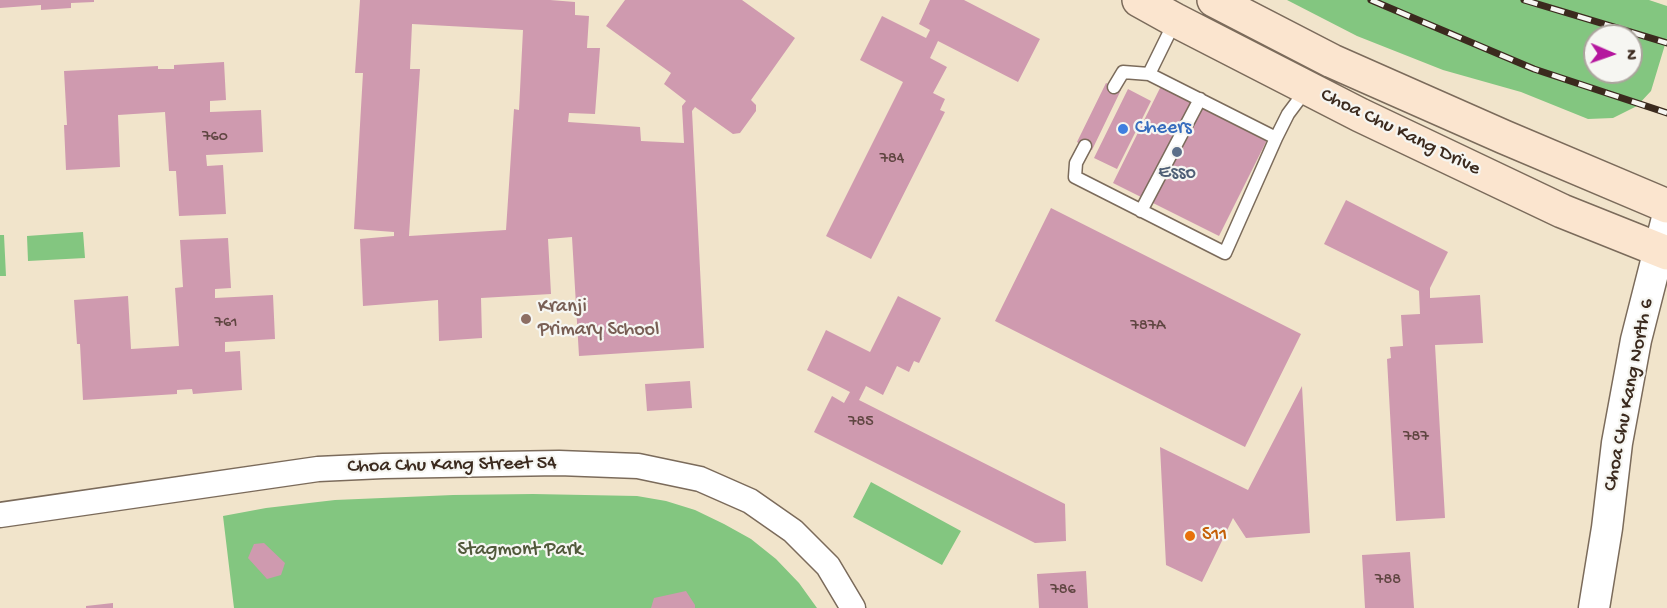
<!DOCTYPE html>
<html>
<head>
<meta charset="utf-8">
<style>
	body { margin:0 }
	#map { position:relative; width:1667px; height:608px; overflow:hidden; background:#f1e4cb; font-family:"Gochi Hand",sans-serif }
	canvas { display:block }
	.north { position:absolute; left:1583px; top:24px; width:60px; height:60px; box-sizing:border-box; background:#f6f6f2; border:2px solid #aba49d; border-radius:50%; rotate:92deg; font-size:16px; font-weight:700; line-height:24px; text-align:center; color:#3b2a1e }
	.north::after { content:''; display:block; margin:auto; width:21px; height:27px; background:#b5179e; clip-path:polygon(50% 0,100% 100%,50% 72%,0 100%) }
</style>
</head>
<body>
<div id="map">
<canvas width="1667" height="608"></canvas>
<div class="north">N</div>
</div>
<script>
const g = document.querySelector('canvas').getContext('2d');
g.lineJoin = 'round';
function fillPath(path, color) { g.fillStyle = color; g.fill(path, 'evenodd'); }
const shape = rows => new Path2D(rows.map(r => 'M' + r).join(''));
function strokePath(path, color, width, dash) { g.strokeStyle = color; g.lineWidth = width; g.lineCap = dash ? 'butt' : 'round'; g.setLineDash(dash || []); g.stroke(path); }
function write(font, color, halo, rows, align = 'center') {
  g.font = font + ' "Gochi Hand",sans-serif'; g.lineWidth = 4.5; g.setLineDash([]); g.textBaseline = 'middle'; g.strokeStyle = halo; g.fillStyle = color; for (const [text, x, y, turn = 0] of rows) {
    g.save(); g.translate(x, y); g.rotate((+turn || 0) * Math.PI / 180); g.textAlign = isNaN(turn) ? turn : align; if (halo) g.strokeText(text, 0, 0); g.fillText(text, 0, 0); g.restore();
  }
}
fillPath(shape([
	[1287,0,1649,0,1667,6,1667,38,1651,91,1637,106,1613,118,1588,119,1521,92,1443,70,1357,36],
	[1595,36,1631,36,1631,72,1595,72],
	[83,232,85,258,28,261,27,236],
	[0,235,4,235,6,276,0,276],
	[871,482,961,531,942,565,853,517],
	[533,494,637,496,666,501,695,510,724,524,751,539,776,559,799,583,817,608,234,608,223,516,266,508,335,500,453,495]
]), '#83c680');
fillPath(shape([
	[0,0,94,0,94,2,71,3,71,8,41,10,41,5,0,8],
	[360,0,550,0,575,2,575,15,589,16,587,48,600,48,595,114,569,113,568,122,640,127,641,141,684,143,682,106,686,101,664,84,671,73,606,26,625,0,742,0,795,38,751,100,756,105,756,111,740,133,733,134,695,107,692,111,704,348,579,356,572,237,548,239,551,294,481,298,482,338,439,341,438,300,363,306,360,239,394,236,394,232,354,229,363,73,355,73],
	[412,24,523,30,519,110,514,109,506,230,409,236,420,69,410,69],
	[930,0,964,0,1040,39,1018,82,938,41,930,58,947,67,933,93,945,99,940,110,945,112,871,259,826,236,903,82,860,60,882,16,926,38,930,30,919,24],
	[224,62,226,100,210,101,210,112,261,110,263,152,206,155,207,166,223,165,226,214,179,216,176,171,169,171,165,112,118,115,120,167,66,170,64,125,67,125,64,71,158,66,158,69,174,69,174,65],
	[1106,83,1121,90,1092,150,1077,142],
	[1161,86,1267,140,1219,236,1113,183],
	[1128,89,1151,101,1117,169,1094,158],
	[1346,200,1448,252,1430,288,1430,298,1480,295,1483,343,1435,345,1445,518,1396,521,1387,359,1391,358,1390,347,1403,346,1401,315,1420,314,1419,291,1324,244],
	[1051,208,1301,334,1245,447,995,321],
	[228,238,231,288,215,289,215,298,273,295,275,339,225,342,225,352,240,351,242,390,193,394,192,389,177,390,177,394,83,400,80,344,77,344,74,300,128,296,131,349,179,346,175,288,183,287,180,240],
	[898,296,941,318,919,363,914,361,909,372,897,366,883,395,866,386,859,400,1065,504,1066,541,1035,543,814,432,832,396,844,403,850,392,807,370,826,330,870,352],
	[690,381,692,408,647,411,645,384],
	[1302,386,1310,533,1246,538,1233,518,1202,582,1166,565,1160,447,1248,490],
	[264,543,285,563,281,575,267,579,248,558,254,544],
	[1410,552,1414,608,1365,608,1362,555],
	[1086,571,1088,608,1039,608,1037,574],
	[686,591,695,605,695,608,651,608,654,598],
	[113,603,113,608,86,608,86,606]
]), '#cf9aaf');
const service = shape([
	[1175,21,1149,74,1276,138,1288,114,1306,90],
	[1114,87,1123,72,1149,74],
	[1085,146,1076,163,1075,177,1225,253,1276,138],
	[1141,211,1200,99]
]);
const minor = shape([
	[0,515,318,469,383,466,559,463,638,466,700,479,750,501,793,531,828,566,853,608]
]);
const tertiary = shape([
	[1594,608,1607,528,1617,443,1636,340,1667,218]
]);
const secondary = shape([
	[1139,0,1175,20,1360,115,1562,211,1667,253],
	[1214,0,1332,61,1504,137,1667,206]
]);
strokePath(service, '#7b6b5b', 15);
strokePath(minor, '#7b6b5b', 27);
strokePath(tertiary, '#7b6b5b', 33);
strokePath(secondary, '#7b6b5b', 36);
strokePath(service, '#fff', 12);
strokePath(minor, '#fff', 24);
strokePath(tertiary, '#fff', 30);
strokePath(secondary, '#fbe5cf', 33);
const rail = shape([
	[1371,0,1534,69,1667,113],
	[1524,0,1667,43]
]);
strokePath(rail, '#3b2a1e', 7);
strokePath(rail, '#f6f6f2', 4.5, [14]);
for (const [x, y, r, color] of [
	[1123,129,6,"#3f7fe0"],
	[1177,152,6,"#5c6f8a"],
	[526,319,6,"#8d6e63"],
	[1190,536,6,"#e8710a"]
]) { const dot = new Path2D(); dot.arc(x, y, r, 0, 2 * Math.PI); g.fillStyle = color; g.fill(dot); strokePath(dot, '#f6f6f2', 2); }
write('16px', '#604642', null, [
	["760",215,138],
	["784",892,160],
	["761",226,324],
	["787A",1148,327],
	["785",861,423],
	["787",1416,438],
	["788",1388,581],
	["786",1063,591]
]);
write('20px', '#366cbe', '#f6f6f2', [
	["Cheers",1135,129]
], 'left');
write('20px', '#3b2a1e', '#f6f6f2', [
	["Choa Chu Kang Drive",1400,133,26],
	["Choa Chu Kang North 6",1630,395,-79],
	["Choa Chu Kang Street 54",452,466,-1]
]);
write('20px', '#4e5e75', '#f6f6f2', [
	["Esso",1177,174]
]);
write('20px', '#785e54', '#f6f6f2', [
	["Kranji",538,308],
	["Primary School",538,331]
], 'left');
write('20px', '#c56008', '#f6f6f2', [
	["S11",1202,536]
], 'left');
write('20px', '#51593b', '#f6f6f2', [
	["Stagmont Park",520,551]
]);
</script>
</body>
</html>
